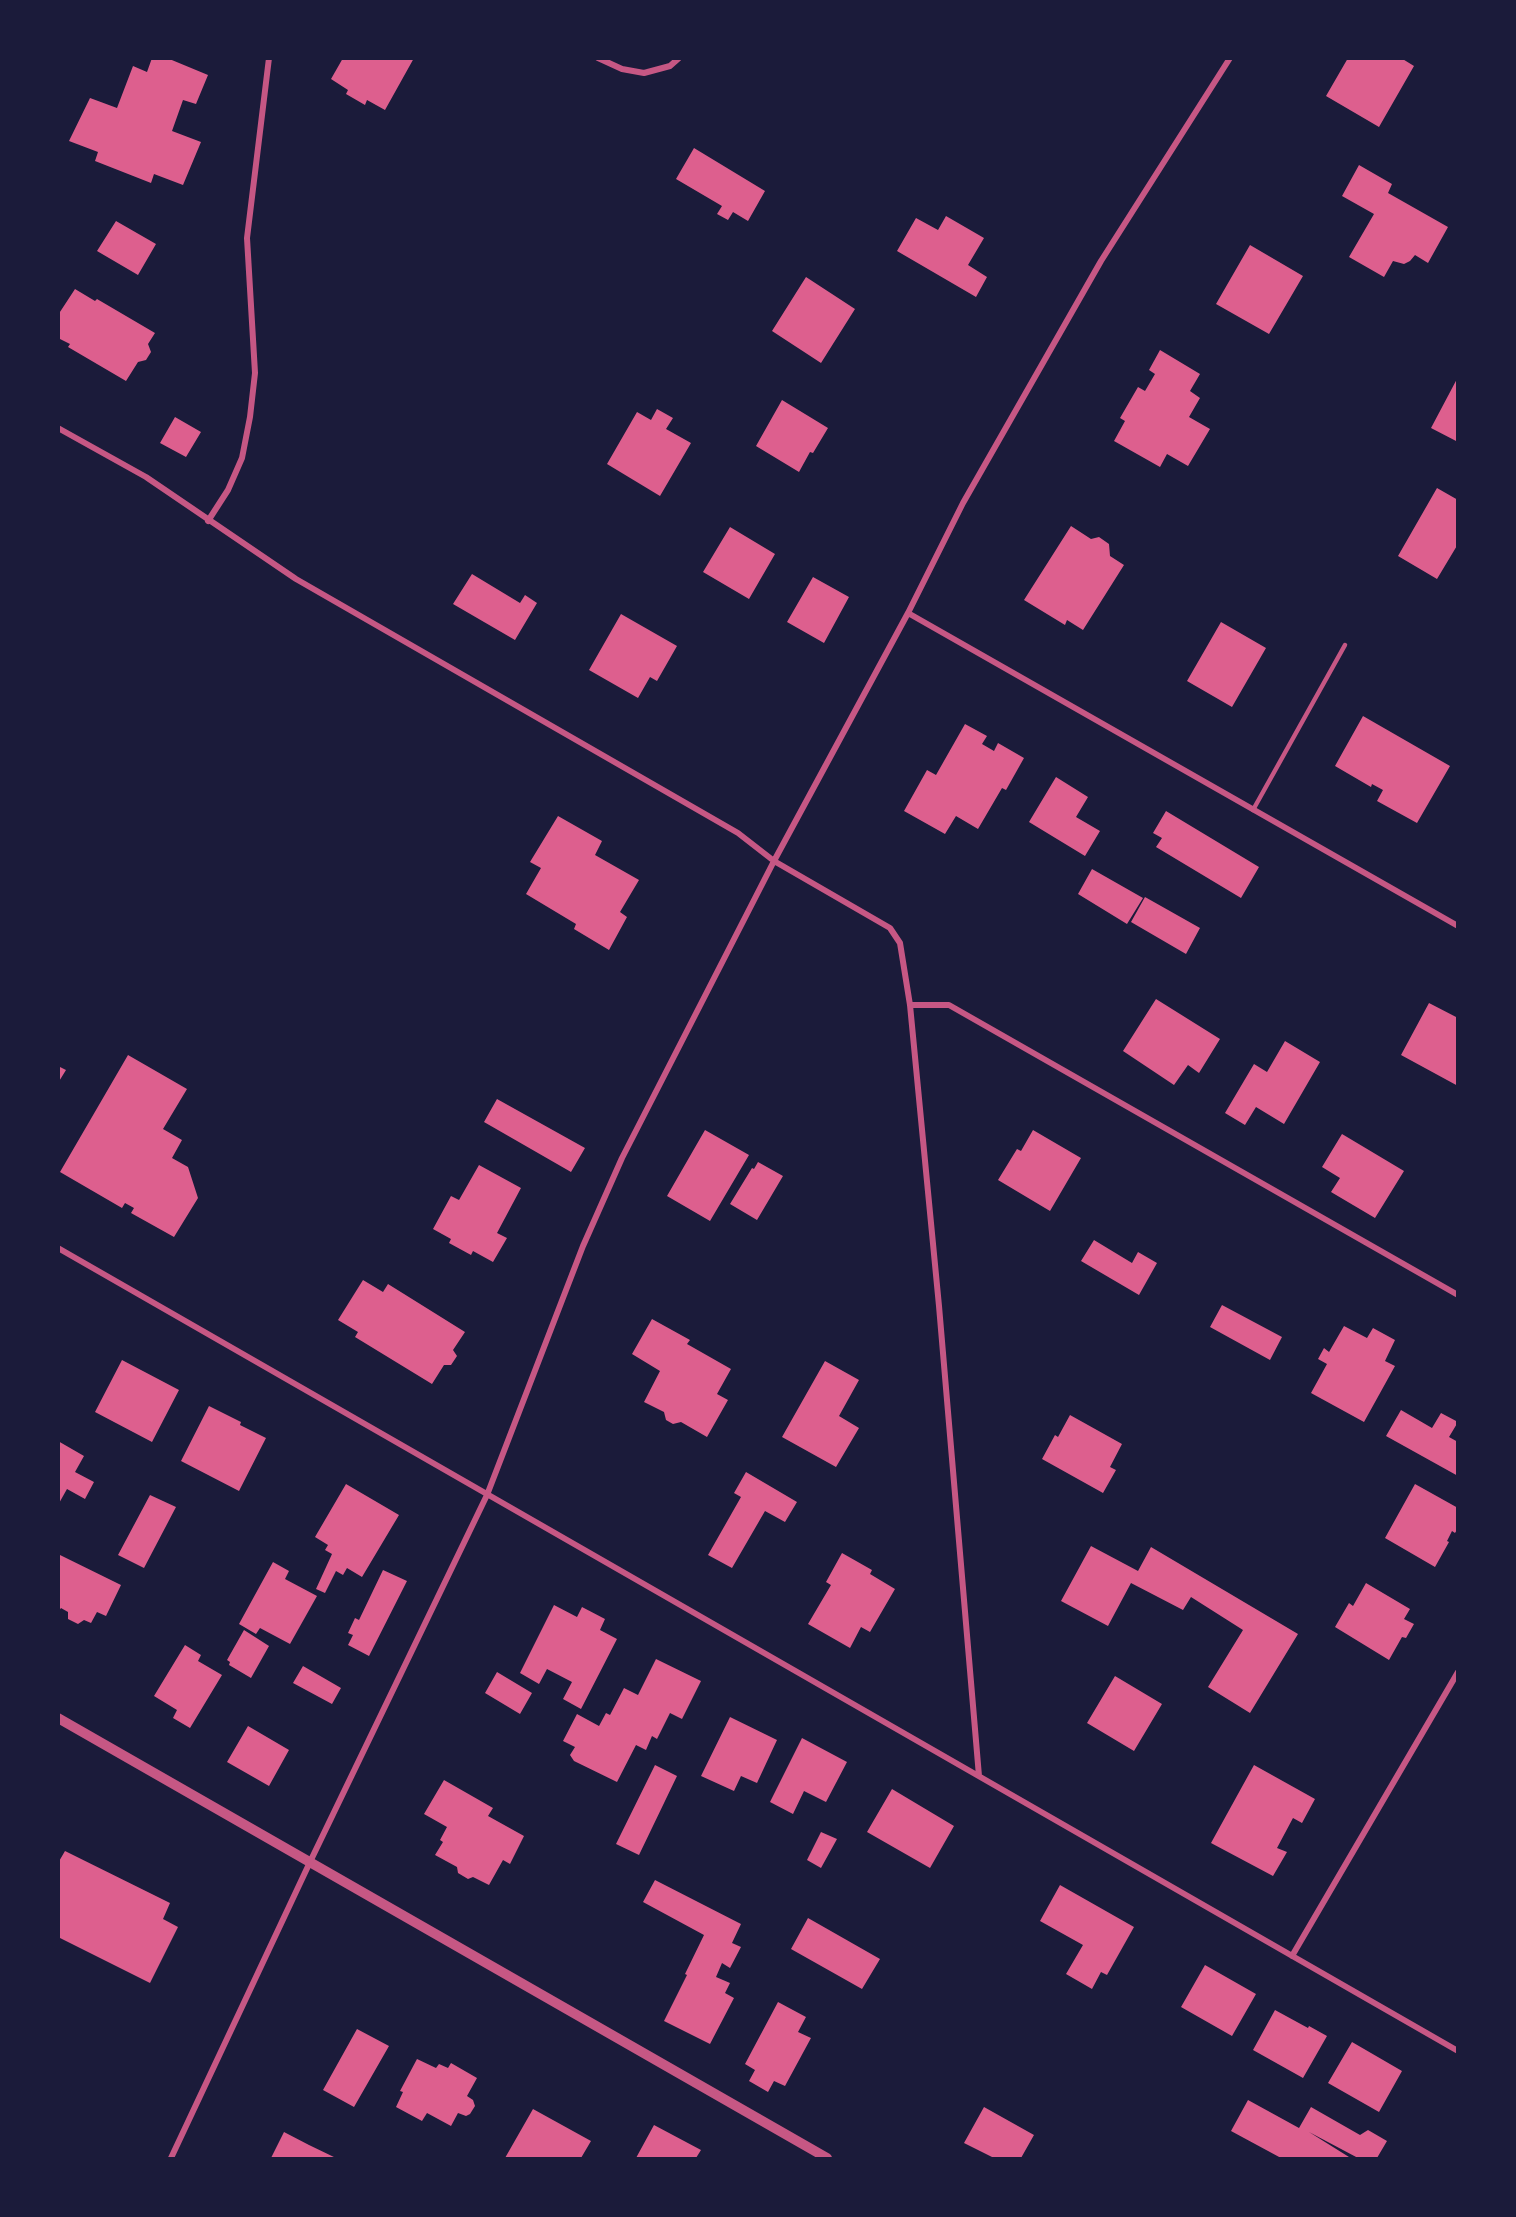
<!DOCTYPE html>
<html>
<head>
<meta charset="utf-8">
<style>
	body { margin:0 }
	#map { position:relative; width:1516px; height:2217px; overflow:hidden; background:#1b1b3a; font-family:"Titillium Web",sans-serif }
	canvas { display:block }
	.frame { position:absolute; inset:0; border:60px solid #1b1b3a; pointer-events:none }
</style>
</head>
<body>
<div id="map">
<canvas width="1516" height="2217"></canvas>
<div class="frame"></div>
</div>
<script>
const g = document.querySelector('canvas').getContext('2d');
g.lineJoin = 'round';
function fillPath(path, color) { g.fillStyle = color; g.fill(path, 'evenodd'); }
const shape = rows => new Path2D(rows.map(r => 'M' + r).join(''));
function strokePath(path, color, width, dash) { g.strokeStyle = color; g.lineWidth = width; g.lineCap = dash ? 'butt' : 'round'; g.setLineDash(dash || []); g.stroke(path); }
fillPath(shape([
	[152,58,167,58,208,75,196,104,183,100,172,131,201,142,183,185,154,174,151,183,95,161,98,152,69,141,90,98,117,108,133,66,147,72],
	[343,58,414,58,385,110,367,100,365,105,346,94,348,90,331,79],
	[1348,58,1401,58,1414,66,1379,127,1326,96],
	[694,148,765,191,748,221,733,212,728,220,717,214,722,206,676,179],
	[1359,165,1392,184,1388,193,1448,227,1428,263,1415,255,1410,261,1404,264,1393,261,1384,277,1349,257,1374,214,1342,196],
	[946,216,984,238,968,265,987,277,976,297,897,251,916,218,938,230],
	[116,221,156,244,138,275,97,251],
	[1250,245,1303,276,1269,334,1216,304],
	[806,277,855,309,821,363,772,331],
	[75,289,95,301,97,299,155,333,148,344,151,352,146,360,138,362,126,381,68,347,70,344,58,338,58,315],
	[1160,350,1200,374,1190,391,1200,398,1189,417,1210,429,1188,466,1167,454,1160,467,1114,441,1125,421,1120,418,1138,387,1145,391,1155,374,1149,370],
	[1458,377,1458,442,1431,428],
	[782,400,828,428,813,453,810,452,799,472,756,446],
	[657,409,673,418,666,429,691,443,660,496,607,464,637,412,651,420],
	[175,417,201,432,186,457,160,443],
	[1437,488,1458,500,1458,544,1437,579,1398,556],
	[1071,526,1091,539,1099,537,1109,544,1110,556,1124,565,1083,630,1067,620,1065,625,1024,600],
	[730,527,775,554,749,599,703,572],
	[472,574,520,603,525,595,537,603,515,640,453,604],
	[813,577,849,597,824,643,787,622],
	[621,614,677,646,657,681,650,677,638,698,589,670],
	[1221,622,1266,648,1232,707,1187,681],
	[1363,716,1450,766,1417,823,1377,801,1383,790,1372,784,1371,787,1335,766],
	[965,724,987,736,982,744,994,751,998,743,1024,758,1006,790,1002,788,978,829,956,816,945,834,904,811,927,770,936,775],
	[1056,777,1088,797,1076,817,1100,831,1085,856,1029,822],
	[1166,811,1259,867,1241,898,1156,847,1162,838,1153,833],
	[558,816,602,841,595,855,639,880,620,912,627,917,609,950,574,929,576,924,526,894,541,868,530,862],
	[1092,869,1143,898,1127,924,1078,894],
	[1145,897,1200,928,1186,954,1131,922],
	[1156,999,1220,1039,1199,1073,1188,1065,1174,1085,1123,1051],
	[1429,1003,1458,1018,1458,1086,1401,1055],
	[1285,1041,1320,1062,1284,1124,1256,1107,1245,1125,1225,1113,1254,1064,1267,1072],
	[128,1055,187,1089,163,1129,182,1140,172,1158,188,1167,198,1198,174,1237,131,1213,134,1208,125,1203,122,1208,60,1172],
	[58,1066,66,1070,58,1083],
	[497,1099,585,1148,571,1172,484,1122],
	[705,1130,749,1155,710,1221,667,1196],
	[1033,1130,1081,1158,1050,1211,998,1180,1017,1149,1021,1151],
	[1342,1134,1404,1171,1375,1218,1331,1192,1340,1178,1322,1167],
	[758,1162,783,1176,757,1220,730,1204,752,1168,754,1169],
	[479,1165,521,1188,497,1233,507,1238,493,1262,473,1251,471,1255,449,1243,451,1239,433,1229,451,1196,459,1200],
	[1094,1240,1132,1263,1138,1252,1157,1263,1139,1295,1081,1261],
	[363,1280,383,1292,388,1284,465,1332,453,1350,457,1356,451,1365,444,1365,432,1384,355,1337,358,1332,338,1320],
	[1222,1305,1282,1337,1270,1360,1210,1327],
	[652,1319,690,1340,687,1344,731,1369,717,1394,728,1400,707,1437,681,1422,673,1424,666,1420,664,1412,644,1402,660,1371,632,1354],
	[1344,1326,1367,1338,1373,1328,1395,1340,1385,1361,1395,1366,1364,1422,1311,1393,1327,1364,1318,1359,1324,1348,1329,1352],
	[122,1360,179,1390,152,1442,95,1412],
	[825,1361,859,1380,839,1416,859,1428,836,1467,782,1437],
	[209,1406,241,1422,240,1425,266,1438,239,1491,181,1461],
	[1401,1410,1432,1428,1441,1413,1458,1422,1449,1437,1458,1442,1458,1476,1386,1436],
	[1070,1415,1122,1444,1110,1467,1116,1470,1103,1493,1042,1459,1055,1435,1058,1437],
	[58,1441,84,1456,75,1472,94,1482,85,1499,67,1489,58,1505],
	[746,1472,797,1502,785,1522,765,1511,732,1568,708,1555,741,1497,734,1493],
	[346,1484,399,1515,362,1577,347,1568,343,1575,336,1571,325,1593,316,1589,332,1554,325,1550,328,1545,315,1537],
	[1415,1484,1458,1508,1458,1528,1455,1533,1452,1531,1447,1541,1449,1542,1435,1567,1385,1538],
	[150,1495,176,1507,144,1568,118,1555],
	[1091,1546,1138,1571,1151,1547,1298,1634,1250,1713,1208,1687,1243,1630,1191,1597,1183,1610,1131,1583,1108,1626,1061,1601],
	[842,1553,872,1570,870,1574,895,1589,870,1632,861,1627,850,1648,808,1624,831,1585,826,1582],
	[60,1555,121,1585,106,1616,97,1612,91,1623,84,1620,78,1624,68,1619,68,1612,61,1608,58,1612],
	[273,1562,289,1571,285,1579,317,1596,290,1644,260,1628,256,1634,239,1624],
	[383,1570,407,1581,369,1656,348,1645,353,1635,348,1633,355,1618,359,1620],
	[1366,1583,1410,1609,1404,1619,1414,1624,1406,1638,1402,1637,1389,1660,1335,1627,1349,1603,1353,1606],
	[554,1605,577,1617,582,1607,605,1619,600,1630,617,1639,581,1709,563,1699,572,1682,547,1669,539,1684,520,1673],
	[244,1630,269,1646,251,1678,229,1665,230,1662,227,1660],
	[185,1645,201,1655,198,1661,222,1675,190,1728,173,1718,177,1710,154,1696],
	[656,1659,701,1681,682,1719,670,1713,657,1739,652,1736,646,1750,636,1745,617,1782,574,1761,570,1755,575,1747,563,1741,577,1714,599,1726,606,1713,610,1715,624,1688,638,1695],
	[303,1666,341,1688,332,1704,293,1683],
	[497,1672,532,1693,520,1714,485,1693],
	[1115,1676,1162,1704,1134,1751,1087,1723],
	[730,1717,777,1740,757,1783,741,1776,734,1791,701,1776],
	[248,1726,289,1750,269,1786,227,1762],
	[802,1738,847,1762,826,1802,804,1791,793,1814,770,1802],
	[655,1765,677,1776,639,1855,616,1844],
	[1254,1765,1315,1799,1302,1823,1293,1818,1277,1848,1287,1852,1273,1876,1211,1843],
	[444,1780,493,1808,488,1816,524,1836,510,1864,503,1860,489,1885,473,1877,468,1879,458,1873,457,1867,435,1855,443,1842,440,1840,447,1827,424,1814],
	[892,1789,954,1826,930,1868,867,1832],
	[821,1832,837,1839,821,1868,807,1860],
	[65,1851,170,1903,163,1919,178,1927,150,1983,58,1937,58,1863],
	[655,1880,741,1924,732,1943,741,1947,730,1968,722,1963,716,1977,730,1983,725,1993,734,1998,710,2044,664,2021,687,1975,685,1974,704,1935,643,1902],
	[1060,1885,1134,1927,1107,1975,1101,1972,1092,1989,1066,1974,1083,1945,1040,1921],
	[808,1918,880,1959,862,1989,791,1949],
	[1205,1965,1256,1994,1232,2036,1181,2007],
	[778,2002,806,2017,798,2032,811,2038,785,2086,774,2081,768,2092,749,2081,755,2070,745,2064],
	[1275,2010,1308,2028,1309,2026,1327,2036,1303,2078,1253,2050],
	[357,2029,389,2046,354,2107,323,2090],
	[1352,2042,1402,2071,1379,2112,1328,2083],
	[417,2059,436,2068,439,2064,448,2068,451,2063,477,2078,467,2096,473,2100,475,2106,470,2114,466,2116,458,2113,451,2126,427,2113,422,2121,396,2107,403,2092,400,2091],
	[1248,2100,1299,2128,1311,2107,1360,2135,1368,2130,1387,2141,1377,2158,1358,2158,1309,2132,1349,2157,1348,2158,1281,2158,1231,2131],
	[984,2107,1034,2135,1021,2158,994,2158,964,2143],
	[533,2109,591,2141,581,2158,505,2158],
	[654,2125,701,2150,696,2158,636,2158],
	[284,2132,309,2145,336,2158,271,2158]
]), '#dd5f8e');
strokePath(shape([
	[1253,810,1345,645]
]), '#c65784', 4.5);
strokePath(shape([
	[598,58,622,69,644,73,670,66,679,58],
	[58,428,146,477,296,579,738,833,774,861,890,928,900,943,910,1005,939,1306,979,1776],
	[208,521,228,490,242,458,250,417,255,373,247,238,269,58],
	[908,613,1458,926],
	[910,1005,949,1005,1458,1295],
	[58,1248,1458,2051],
	[1292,1956,1458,1672],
	[171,2158,310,1862,487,1495,583,1246,622,1158,774,861,908,613,963,503,1101,261,1230,58]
]), '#c65784', 6);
strokePath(shape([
	[58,1718,827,2158]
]), '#c65784', 10);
</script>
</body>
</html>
